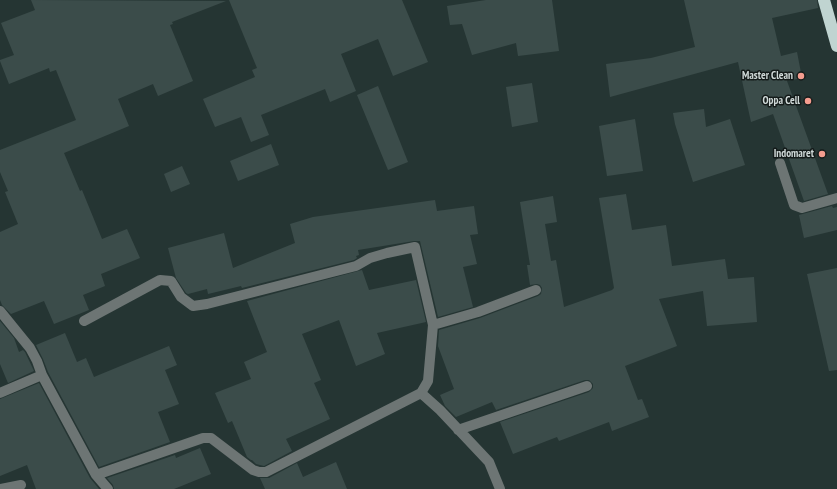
<!DOCTYPE html>
<html>
<head>
<meta charset="utf-8">
<style>
	body { margin:0 }
	canvas { display:block; background:#253533 }
</style>
</head>
<body>
<canvas width="837" height="489"></canvas>
<script>
const g = document.querySelector('canvas').getContext('2d');
g.lineJoin = 'round';
function fillPath(path, color) { g.fillStyle = color; g.fill(path, 'evenodd'); }
const shape = rows => new Path2D(rows.map(r => 'M' + r).join(''));
function strokePath(path, color, width, dash) { g.strokeStyle = color; g.lineWidth = width; g.lineCap = dash ? 'butt' : 'round'; g.setLineDash(dash || []); g.stroke(path); }
function write(font, color, halo, rows, align = 'center') {
  g.font = font + ' "PT Sans Narrow",sans-serif'; g.lineWidth = 3; g.setLineDash([]); g.textBaseline = 'middle'; g.strokeStyle = halo; g.fillStyle = color; for (const [text, x, y, turn = 0] of rows) {
    g.save(); g.translate(x, y); g.rotate((+turn || 0) * Math.PI / 180); g.textAlign = isNaN(turn) ? turn : align; if (halo) g.strokeText(text, 0, 0); g.fillText(text, 0, 0); g.restore();
  }
}
fillPath(shape([
	[31,0,226,1,172,22,173,24,170,25,193,81,158,96,153,84,118,99,129,126,64,153,80,191,82,190,102,239,127,229,140,258,101,274,105,286,83,295,89,310,54,324,44,301,11,314,2,305,0,300,0,232,18,224,5,192,8,191,0,172,0,150,76,120,56,70,50,72,49,68,9,84,0,61,0,60,14,55,1,23,35,10],
	[229,0,402,0,428,62,393,76,378,39,341,54,356,91,330,102,325,89,261,115,269,135,251,142,241,117,215,127,203,99,255,77,252,70,257,68],
	[486,0,552,0,559,51,518,56,516,43,472,55,462,24,450,25,447,6],
	[684,0,817,0,818,8,772,18,781,56,797,52,802,78,787,81,828,194,804,201,773,114,751,122,738,62,610,97,606,64,651,58,695,47],
	[532,83,538,122,512,127,506,87],
	[378,86,408,162,388,170,357,95],
	[704,109,706,127,730,119,745,165,693,182,675,124,673,113],
	[635,119,643,171,607,176,599,126],
	[271,144,279,165,238,181,230,161],
	[182,166,190,184,171,192,164,174],
	[626,194,632,230,666,225,672,266,725,259,728,279,754,277,757,322,707,326,703,291,659,299,677,346,625,366,638,400,642,399,649,417,612,431,609,422,559,441,557,437,513,454,500,422,589,392,593,388,593,384,589,380,585,380,496,410,492,402,456,417,445,406,440,395,454,389,438,346,439,330,480,318,538,296,541,294,542,288,540,285,537,284,530,285,527,265,530,265,520,202,553,196,557,222,545,224,551,261,556,260,564,307,612,290,614,288,599,198],
	[435,200,437,211,474,206,478,234,470,235,477,264,463,267,473,307,438,317,420,241,414,241,358,250,359,255,356,256,357,258,354,260,242,288,241,286,208,294,207,289,188,294,186,293,176,278,168,248,224,233,233,268,295,243,290,224,313,217],
	[832,206,833,208,837,207,837,230,804,238,799,215],
	[837,268,837,370,829,371,807,274],
	[362,270,369,290,416,280,426,322,377,333,385,354,356,366,339,320,302,334,321,380,314,383,330,419,286,439,292,451,264,466,256,464,252,460,251,460,247,457,232,421,228,423,215,393,251,379,244,362,267,352,247,301],
	[0,321,14,338,19,352,23,350,25,352,34,371,8,383,0,364],
	[65,333,77,362,86,358,94,377,169,346,177,365,165,370,179,404,158,412,170,442,99,467,48,372,43,359,36,345],
	[39,383,90,478,99,489,36,489,27,465,0,476,0,399],
	[200,448,211,474,174,489,114,489,113,485,107,478,175,455,176,458],
	[336,462,347,489,265,489,260,478,269,478,297,463,303,477]
]), '#3b4c4a');
strokePath(shape([
	[780,163,794,205,802,208,837,198],
	[0,311,30,348,37,361,42,375,96,475,203,438,211,438,253,470,259,472,266,472,421,393,428,381,433,325,415,247,387,253,370,258,356,266,207,304,193,306,181,297,171,281,160,280,84,321],
	[433,325,478,312,536,290],
	[0,393,42,375],
	[421,393,440,410,489,462,500,489],
	[458,430,587,386],
	[96,475,108,489],
	[0,489,21,485]
]), '#6d7574', 10);
strokePath(shape([
	[824,0,837,46]
]), '#c0d4d1', 12);
for (const [x, y, r, color] of [
	[801,76,4,"#f59d8f"],
	[808,101,4,"#f59d8f"],
	[822,154,4,"#f59d8f"]
]) { const dot = new Path2D(); dot.arc(x, y, r, 0, 2 * Math.PI); g.fillStyle = color; g.fill(dot); strokePath(dot, '#141b1a', 1.5); }
write('bold 11px', '#d0d9d8', '#141b1a', [
	["Master Clean",793,76],
	["Oppa Cell",800,101],
	["Indomaret",814,154]
], 'right');
</script>
</body>
</html>
